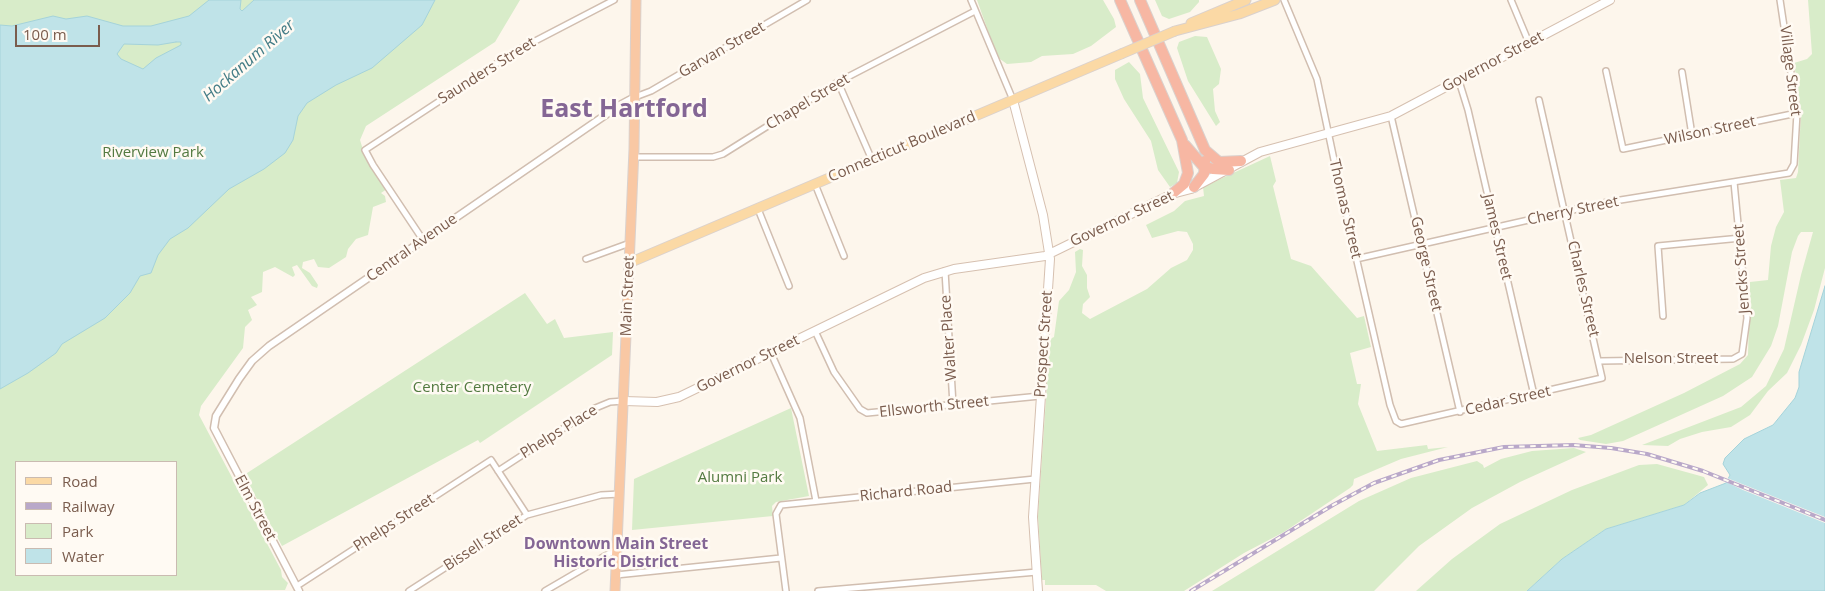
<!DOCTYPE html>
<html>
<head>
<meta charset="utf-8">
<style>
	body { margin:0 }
	#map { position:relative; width:1825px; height:591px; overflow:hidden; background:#fdf6ec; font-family:"Open Sans",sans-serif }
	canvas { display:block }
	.legend { position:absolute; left:15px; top:461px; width:162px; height:115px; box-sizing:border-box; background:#fffaf3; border:1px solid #cabbb1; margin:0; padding:6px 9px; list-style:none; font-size:15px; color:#7a5c4d }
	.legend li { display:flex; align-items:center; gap:10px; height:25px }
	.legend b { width:25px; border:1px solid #cabbb1 }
	.scale { position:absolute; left:15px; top:25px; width:85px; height:22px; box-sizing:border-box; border:2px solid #7a5c4d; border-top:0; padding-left:6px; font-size:15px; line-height:18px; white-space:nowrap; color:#7a5c4d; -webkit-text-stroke:4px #fffaf3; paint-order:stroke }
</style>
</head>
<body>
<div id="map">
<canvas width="1825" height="591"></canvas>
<ul class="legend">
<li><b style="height:6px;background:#fbd9a5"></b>Road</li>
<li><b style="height:6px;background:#b9a8c9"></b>Railway</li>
<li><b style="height:14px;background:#d8ecc9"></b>Park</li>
<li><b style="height:14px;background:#bfe3e8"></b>Water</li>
</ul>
<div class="scale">100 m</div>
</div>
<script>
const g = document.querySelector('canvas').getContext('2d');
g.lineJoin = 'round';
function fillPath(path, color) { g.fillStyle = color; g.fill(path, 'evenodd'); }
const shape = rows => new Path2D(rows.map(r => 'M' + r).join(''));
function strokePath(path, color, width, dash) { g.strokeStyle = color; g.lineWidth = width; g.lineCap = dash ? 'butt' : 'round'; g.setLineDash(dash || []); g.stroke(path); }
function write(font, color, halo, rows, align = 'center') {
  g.font = font + ' "Open Sans",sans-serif'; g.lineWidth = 5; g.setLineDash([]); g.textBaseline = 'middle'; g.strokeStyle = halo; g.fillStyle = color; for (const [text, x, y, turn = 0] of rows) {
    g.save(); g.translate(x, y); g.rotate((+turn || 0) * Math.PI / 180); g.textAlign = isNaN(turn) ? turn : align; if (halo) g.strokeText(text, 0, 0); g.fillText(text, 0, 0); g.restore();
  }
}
fillPath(shape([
	[0,0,520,0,495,42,366,126,360,140,364,153,369,164,387,189,381,193,385,196,386,202,373,207,368,235,356,239,348,249,346,257,329,268,318,267,314,259,303,262,302,268,310,273,318,285,317,288,312,286,297,265,292,267,295,275,293,277,275,267,263,272,262,292,251,297,257,305,248,310,252,320,245,327,243,348,201,406,199,415,281,570,282,577,288,583,285,590,0,591],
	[16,462,176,462,176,575,16,575],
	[977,0,1103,0,1114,19,1116,27,1091,46,1073,54,1042,56,1031,62,1007,64,1000,59,993,45],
	[1155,0,1199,0,1199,2,1190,12,1169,19,1162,16],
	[1808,0,1825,0,1825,268,1814,310,1801,345,1787,373,1768,391,1750,415,1731,427,1702,432,1680,439,1668,446,1642,445,1741,407,1766,386,1784,349,1801,275,1813,232,1801,232,1798,236,1792,252,1778,326,1771,346,1752,377,1723,396,1623,441,1606,444,1580,440,1578,438,1591,435,1684,393,1740,364,1748,355,1750,282,1768,280,1771,246,1776,227,1784,212,1780,180,1796,178,1798,172,1801,112,1794,63,1807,59,1812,54],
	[1195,36,1207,37,1221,69,1219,84,1213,89,1215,111,1220,122,1216,126,1188,81,1177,48,1179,42],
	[1129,62,1140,74,1143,98,1179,172,1177,183,1170,187,1158,170,1151,141,1124,99,1115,79,1115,70],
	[1270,156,1276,181,1273,186,1291,259,1311,266,1357,318,1364,316,1371,347,1350,353,1357,384,1361,384,1358,404,1377,451,1427,445,1428,449,1448,447,1401,459,1354,479,1353,485,1350,488,1284,532,1244,553,1184,591,1106,591,1096,585,1045,585,1045,580,1042,580,1038,516,1050,339,1054,337,1059,301,1069,290,1076,272,1075,252,1080,249,1083,250,1082,266,1087,275,1087,288,1090,297,1083,304,1082,313,1090,319,1147,289,1171,268,1187,260,1193,250,1193,244,1187,232,1178,231,1152,238,1146,225,1174,211,1185,201,1204,196,1203,187],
	[525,293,547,324,555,319,564,338,613,332,612,355,480,443,478,440,282,546,244,475],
	[791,408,809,496,776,502,772,506,773,516,632,530,634,479],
	[1574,448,1586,452,1520,482,1472,508,1419,546,1374,591,1212,591,1359,501,1411,478,1477,461,1483,465,1484,468,1501,459,1532,451],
	[1657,464,1704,477,1708,485,1684,505,1606,529,1562,559,1527,591,1416,591,1452,559,1500,524,1572,490,1639,465]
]), '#d8ecc9');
const water = shape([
	[209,0,241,0,240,9,242,11,254,0,435,0,422,25,372,68,336,85,307,103,298,116,293,140,285,153,264,169,229,189,188,228,170,239,158,255,151,273,140,276,130,293,105,318,62,344,56,353,28,373,0,389,0,25,12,26,53,16,66,19,87,16,123,26,151,26,189,16,209,0],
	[176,42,181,42,181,45,156,58,143,69,121,59,117,54,124,44,158,45,176,42],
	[1825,286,1825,591,1527,591,1562,559,1606,529,1684,505,1700,493,1726,483,1730,475,1723,464,1725,458,1744,439,1773,425,1795,398,1799,387,1799,372,1825,286]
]);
fillPath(water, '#bfe3e8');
strokePath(water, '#a5d3da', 1);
fillPath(shape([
	[1727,478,1825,517,1825,523,1743,490,1724,481]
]), '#fdf6ec');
const minor = shape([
	[971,0,1013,100],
	[1284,0,1317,79,1337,174,1390,405,1396,421,1401,424,1602,378,1539,100],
	[1511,0,1529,43],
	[1606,71,1623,149,1797,113],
	[1682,72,1692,135],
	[1459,81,1468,110,1534,395],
	[838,82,872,160],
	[635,97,651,91,807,0],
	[1391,116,1460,412],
	[633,157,713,157,723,154,838,82,975,11],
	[815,184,844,256],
	[758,209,789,286],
	[423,240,373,165,365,150,514,52,614,0],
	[586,259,630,243],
	[1356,259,1608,202,1789,173,1794,164,1797,113,1780,0],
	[945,271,953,405],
	[1663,316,1658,246,1741,238],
	[815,331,834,372,860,409,867,413,1040,396],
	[771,353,800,418,816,501],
	[1600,361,1733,359,1742,354,1747,318,1734,182],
	[498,471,593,409,610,402,624,401],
	[616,575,781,558],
	[297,586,491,460,527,515],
	[409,591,527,515,601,495,620,494],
	[545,591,617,549],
	[786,591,776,514,781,505,1035,479],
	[818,591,1037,572]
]);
const tertiary = shape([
	[299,591,214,428,216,416,239,379,252,361,269,346,620,105,635,97]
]);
const secondary = shape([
	[1013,100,1043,215,1050,259,1033,517,1038,591],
	[624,401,657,402,679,397,924,278,954,269,1045,256,1172,194,1191,189,1260,152,1391,116,1610,0]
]);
const primary = shape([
	[1191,23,1246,0],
	[1175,31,1239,14,1275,0],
	[629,263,1121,54]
]);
const trunk = shape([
	[615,591,634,149,636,0]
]);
const motorway = shape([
	[1120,0,1182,140,1188,173,1184,184,1172,194],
	[1140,0,1205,150,1219,162,1241,161],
	[1185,145,1203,166,1213,169,1229,170],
	[1194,187,1204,174,1205,161]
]);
strokePath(minor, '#d1beb0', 8);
strokePath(tertiary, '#d1beb0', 9);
strokePath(secondary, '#d6c0b0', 10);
strokePath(primary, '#dad1cd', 11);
strokePath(trunk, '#dad1cd', 11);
strokePath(motorway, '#dad1cd', 12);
strokePath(minor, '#fff', 5);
strokePath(tertiary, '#fff', 6);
strokePath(secondary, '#fff', 8);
strokePath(primary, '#fbd9a5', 9);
strokePath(trunk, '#f9c8a4', 9);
strokePath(motorway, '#f7b7a3', 10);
const rail = shape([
	[1191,591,1333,505,1374,483,1439,460,1504,447,1573,445,1611,448,1647,454,1703,471,1825,520]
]);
strokePath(rail, '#b9a8c9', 4);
strokePath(rail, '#fffaf3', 2, [5.5]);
const primaryBridge = shape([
	[1121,54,1175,31]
]);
strokePath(primaryBridge, '#dad1cd', 11, []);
strokePath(primaryBridge, '#fbd9a5', 9);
write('15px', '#7a5c4d', '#fffaf3', [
	["Garvan Street",722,50,-30],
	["Governor Street",1493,62,-28],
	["Saunders Street",487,71,-32],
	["Village Street",1790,71,83],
	["Chapel Street",808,102,-31],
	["Wilson Street",1710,131,-12],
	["Connecticut Boulevard",902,147,-23],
	["Thomas Street",1345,209,77],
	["Cherry Street",1573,211,-12],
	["Governor Street",1122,219,-25],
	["James Street",1497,237,77],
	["Central Avenue",412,248,-35],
	["George Street",1426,264,77],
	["Jencks Street",1742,269,-94],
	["Charles Street",1583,289,77],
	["Main Street",628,296,-88],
	["Walter Place",949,338,-94],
	["Prospect Street",1044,344,-86],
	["Nelson Street",1671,359],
	["Governor Street",748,364,-26],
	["Cedar Street",1508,401,-13],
	["Ellsworth Street",934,407,-6],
	["Phelps Place",559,432,-32],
	["Richard Road",906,492,-6],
	["Elm Street",255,508,62],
	["Phelps Street",394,523,-33],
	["Bissell Street",483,543,-33]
]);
write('15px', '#537a41', '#fffaf3', [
	["Riverview Park",153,153],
	["Center Cemetery",472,388],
	["Alumni Park",740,478]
]);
write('italic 16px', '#437c86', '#fffaf3', [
	["Hockanum River",249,61,-41]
]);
write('bold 16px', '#846695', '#fffaf3', [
	["Downtown Main Street",616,544],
	["Historic District",616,562]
]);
write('bold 25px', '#846695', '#fffaf3', [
	["East Hartford",624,110]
]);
</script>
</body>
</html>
